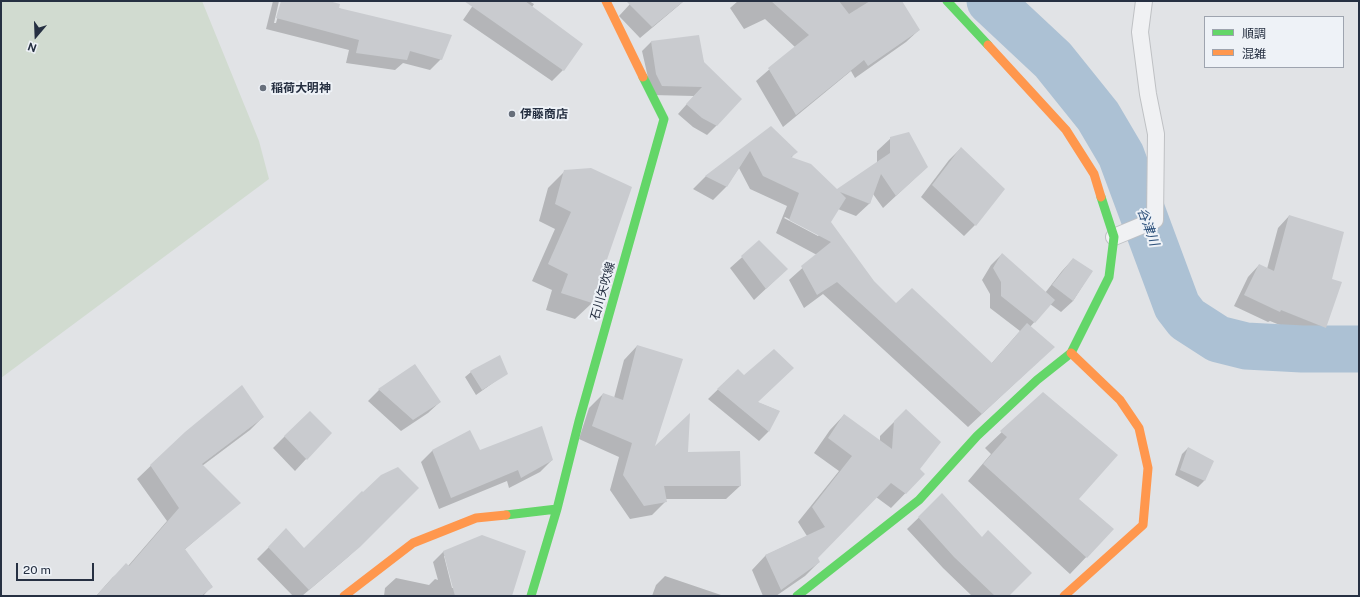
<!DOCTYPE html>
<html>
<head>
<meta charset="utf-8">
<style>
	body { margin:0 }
	#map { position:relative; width:1360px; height:597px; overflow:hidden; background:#e1e3e6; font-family:"Public Sans","Noto Sans JP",sans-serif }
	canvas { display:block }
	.frame { position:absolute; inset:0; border:2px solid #263042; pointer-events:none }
	.legend { position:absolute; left:1204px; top:16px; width:140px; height:52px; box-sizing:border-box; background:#eef2f7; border:1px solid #9ea4af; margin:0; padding:5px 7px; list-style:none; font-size:12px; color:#263042 }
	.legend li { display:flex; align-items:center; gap:8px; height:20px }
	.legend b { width:20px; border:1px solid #9ea4af }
	.north { position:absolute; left:16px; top:16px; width:40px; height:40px; -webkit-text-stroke:3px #eef2f7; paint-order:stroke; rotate:199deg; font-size:11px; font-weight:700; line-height:16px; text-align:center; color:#263042 }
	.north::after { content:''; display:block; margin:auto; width:14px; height:18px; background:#263042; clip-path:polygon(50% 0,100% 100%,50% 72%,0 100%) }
	.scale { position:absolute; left:16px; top:563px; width:78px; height:18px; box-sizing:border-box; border:2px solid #263042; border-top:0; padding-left:5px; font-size:12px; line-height:14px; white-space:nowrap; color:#263042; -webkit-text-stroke:3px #eef2f7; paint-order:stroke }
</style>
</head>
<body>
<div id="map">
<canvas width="1360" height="597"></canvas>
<div class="frame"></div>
<ul class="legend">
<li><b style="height:5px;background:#63d668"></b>順調</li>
<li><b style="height:5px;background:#ff974d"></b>混雑</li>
</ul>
<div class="north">N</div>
<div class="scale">20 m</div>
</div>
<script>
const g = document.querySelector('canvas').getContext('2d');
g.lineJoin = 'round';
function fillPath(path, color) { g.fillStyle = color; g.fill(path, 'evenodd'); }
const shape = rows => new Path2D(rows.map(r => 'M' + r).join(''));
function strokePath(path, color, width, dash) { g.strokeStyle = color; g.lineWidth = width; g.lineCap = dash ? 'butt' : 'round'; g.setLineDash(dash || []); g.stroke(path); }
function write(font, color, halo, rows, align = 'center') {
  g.font = font + ' "Public Sans","Noto Sans JP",sans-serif'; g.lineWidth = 4; g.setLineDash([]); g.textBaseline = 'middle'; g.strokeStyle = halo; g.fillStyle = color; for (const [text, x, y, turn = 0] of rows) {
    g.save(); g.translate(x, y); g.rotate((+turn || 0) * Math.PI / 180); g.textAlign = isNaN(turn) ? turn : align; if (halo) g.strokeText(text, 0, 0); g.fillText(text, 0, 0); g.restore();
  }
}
fillPath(shape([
	[1,1,202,1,259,141,269,179,1,378]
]), '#d1dbd0');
fillPath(shape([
	[273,1,279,1,274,23,276,23,282,1,325,1,441,59,430,70,403,63,395,70,346,63,349,50,266,29],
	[476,1,529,1,534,4,532,7,563,70,552,81,463,20],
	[627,1,684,1,640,38,619,16,630,4],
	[738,1,900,1,919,30,906,42,855,78,851,71,783,127,756,81,795,47,765,19,744,29,730,8],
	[984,1,1004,1,994,11],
	[698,36,717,125,707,135,693,127,678,114,694,96,652,95,642,51,651,42],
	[771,127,796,152,791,158,837,191,877,163,877,151,891,138,927,167,883,208,873,194,870,203,856,216,838,209,829,222,874,282,896,305,991,364,1020,331,990,308,990,294,982,280,991,265,1002,254,1045,293,1062,271,1073,259,1092,271,1073,301,1061,312,1050,304,1030,327,1040,360,968,427,823,294,804,308,789,280,817,255,776,233,787,206,750,189,739,168,726,187,713,200,693,189,706,176],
	[785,217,819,235,818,236,784,218],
	[961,148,975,225,964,236,921,197,949,160],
	[565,171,592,303,575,319,546,310,552,290,532,281,555,229,539,221,548,188],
	[1289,216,1331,279,1325,327,1314,339,1270,321,1268,322,1234,306,1248,277,1259,265,1267,269,1278,228],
	[759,242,787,269,754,300,730,268],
	[637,346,652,450,687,453,740,486,726,499,665,499,666,501,652,515,630,519,610,490,619,457,579,439,589,408,603,394,614,398,624,360],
	[415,365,440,402,428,413,401,431,368,401,379,390],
	[738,370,757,402,779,411,768,432,759,441,708,399],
	[471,372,507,373,476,395,465,377],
	[1043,393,1078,499,1113,529,1070,574,968,481,991,454,985,448],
	[906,410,919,469,924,474,891,508,876,497,817,557,819,562,805,576,776,596,763,596,752,570,766,555,807,536,798,522,839,471,814,453,830,430,844,415,880,442,880,436],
	[263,417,250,430,202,466,239,503,184,550,212,586,203,596,96,596,113,577,128,566,167,521,137,479,185,433],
	[469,432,479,452,552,460,540,472,509,488,507,481,439,509,421,462,432,451],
	[330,433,295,471,273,448,285,436],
	[1188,448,1213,461,1204,481,1198,487,1175,475,1182,454],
	[417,488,348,557,302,596,293,596,257,559,286,530,304,550],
	[942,495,1008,596,972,596,943,568,907,529],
	[444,551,499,596,384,596,385,588,396,578,429,585,435,579,438,580,433,562],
	[444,556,446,556,454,588,452,588],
	[665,576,724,596,652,596,656,585]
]), '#0003');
strokePath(shape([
	[990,1,1053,60,1098,116,1121,155,1177,306,1187,319,1218,339,1246,346,1302,349,1359,349]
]), '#acc1d4', 47);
fillPath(shape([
	[281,1,329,1,340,4,339,8,452,35,442,60,410,51,407,60,356,53,359,40,276,18],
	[464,1,525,1,583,44,564,71],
	[626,1,684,1,652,27],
	[771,1,839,1,849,14,870,1,902,1,920,30,868,66,864,60,796,115,768,68,809,35],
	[699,35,704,62,742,99,717,126,702,118,686,104,702,87,662,86,656,74,651,41],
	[771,126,798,152,791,157,811,164,837,189,890,153,890,137,909,132,928,167,896,196,881,174,870,204,840,192,846,198,831,222,874,281,896,303,912,288,992,363,1027,323,1055,347,982,414,837,282,817,295,801,266,831,242,789,220,799,193,763,176,750,151,727,187,705,176],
	[961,147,1005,189,976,226,932,185],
	[591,168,632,187,592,303,561,293,568,274,548,264,571,212,555,204,564,170],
	[1289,215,1344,232,1332,279,1342,282,1326,328,1281,310,1280,312,1244,295,1259,264,1274,271],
	[759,240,788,269,766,289,741,256],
	[1002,253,1055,300,1035,323,1001,296,1001,282,993,268],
	[1073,258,1093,271,1073,301,1052,285],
	[637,345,683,359,655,446,690,413,688,452,740,451,741,486,664,486,667,502,644,506,623,475,632,443,592,426,603,393,623,400],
	[774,349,794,368,758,402,780,411,769,432,717,389,738,369,744,375],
	[500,355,508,374,482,390,470,371],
	[415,364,441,402,413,420,378,389],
	[242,385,264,417,202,464,241,503,185,549,213,587,201,596,96,596,126,563,129,566,179,508,150,465,185,432],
	[1043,392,1118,455,1079,499,1114,529,1087,558,983,464,1007,437,1000,431],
	[906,409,941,442,920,469,925,474,906,494,891,483,818,558,820,562,781,590,765,555,825,527,812,507,852,456,828,438,844,414,892,449,894,421],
	[310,411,332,433,307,460,284,436],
	[542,426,553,460,521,478,518,470,451,498,432,450,470,430,480,450],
	[1188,447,1214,461,1205,481,1180,470],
	[398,467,419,488,360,547,309,590,268,547,286,528,304,548,362,491,363,492,381,475],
	[942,493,982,537,988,530,1032,573,1009,596,995,596,954,557,918,517],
	[482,535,526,551,512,596,455,596,443,551]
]), '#c9cbcf');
const lane = shape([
	[1114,237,1155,220,1156,134,1148,94,1140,32,1144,1]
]);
strokePath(lane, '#bfc1c4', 18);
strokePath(lane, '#f0f1f3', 16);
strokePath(shape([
	[947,1,988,45],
	[506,515,557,509],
	[531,596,557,509,579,421,664,119,643,77],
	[797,596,919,500,977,436,1037,380,1071,353,1109,277,1114,237,1101,197]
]), '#63d668', 9);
strokePath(shape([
	[606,1,643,77],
	[988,45,1066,130,1094,174,1101,197],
	[344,596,413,543,476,518,506,515],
	[1064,596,1143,525,1148,468,1139,428,1120,400,1071,353]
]), '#ff974d', 9);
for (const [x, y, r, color] of [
	[263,88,4,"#676f7b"],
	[512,114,4,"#676f7b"]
]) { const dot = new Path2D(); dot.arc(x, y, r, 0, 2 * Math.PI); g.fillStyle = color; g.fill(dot); strokePath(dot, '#eef2f7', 1.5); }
write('bold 12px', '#263042', '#eef2f7', [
	["稲荷大明神",271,88],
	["伊藤商店",520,114]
], 'left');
write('12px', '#263042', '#eef2f7', [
	["石川矢吹線",603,291,-74]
]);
write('italic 13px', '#2c507a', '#eef2f7', [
	["谷津川",1148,227,70]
]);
</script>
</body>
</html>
